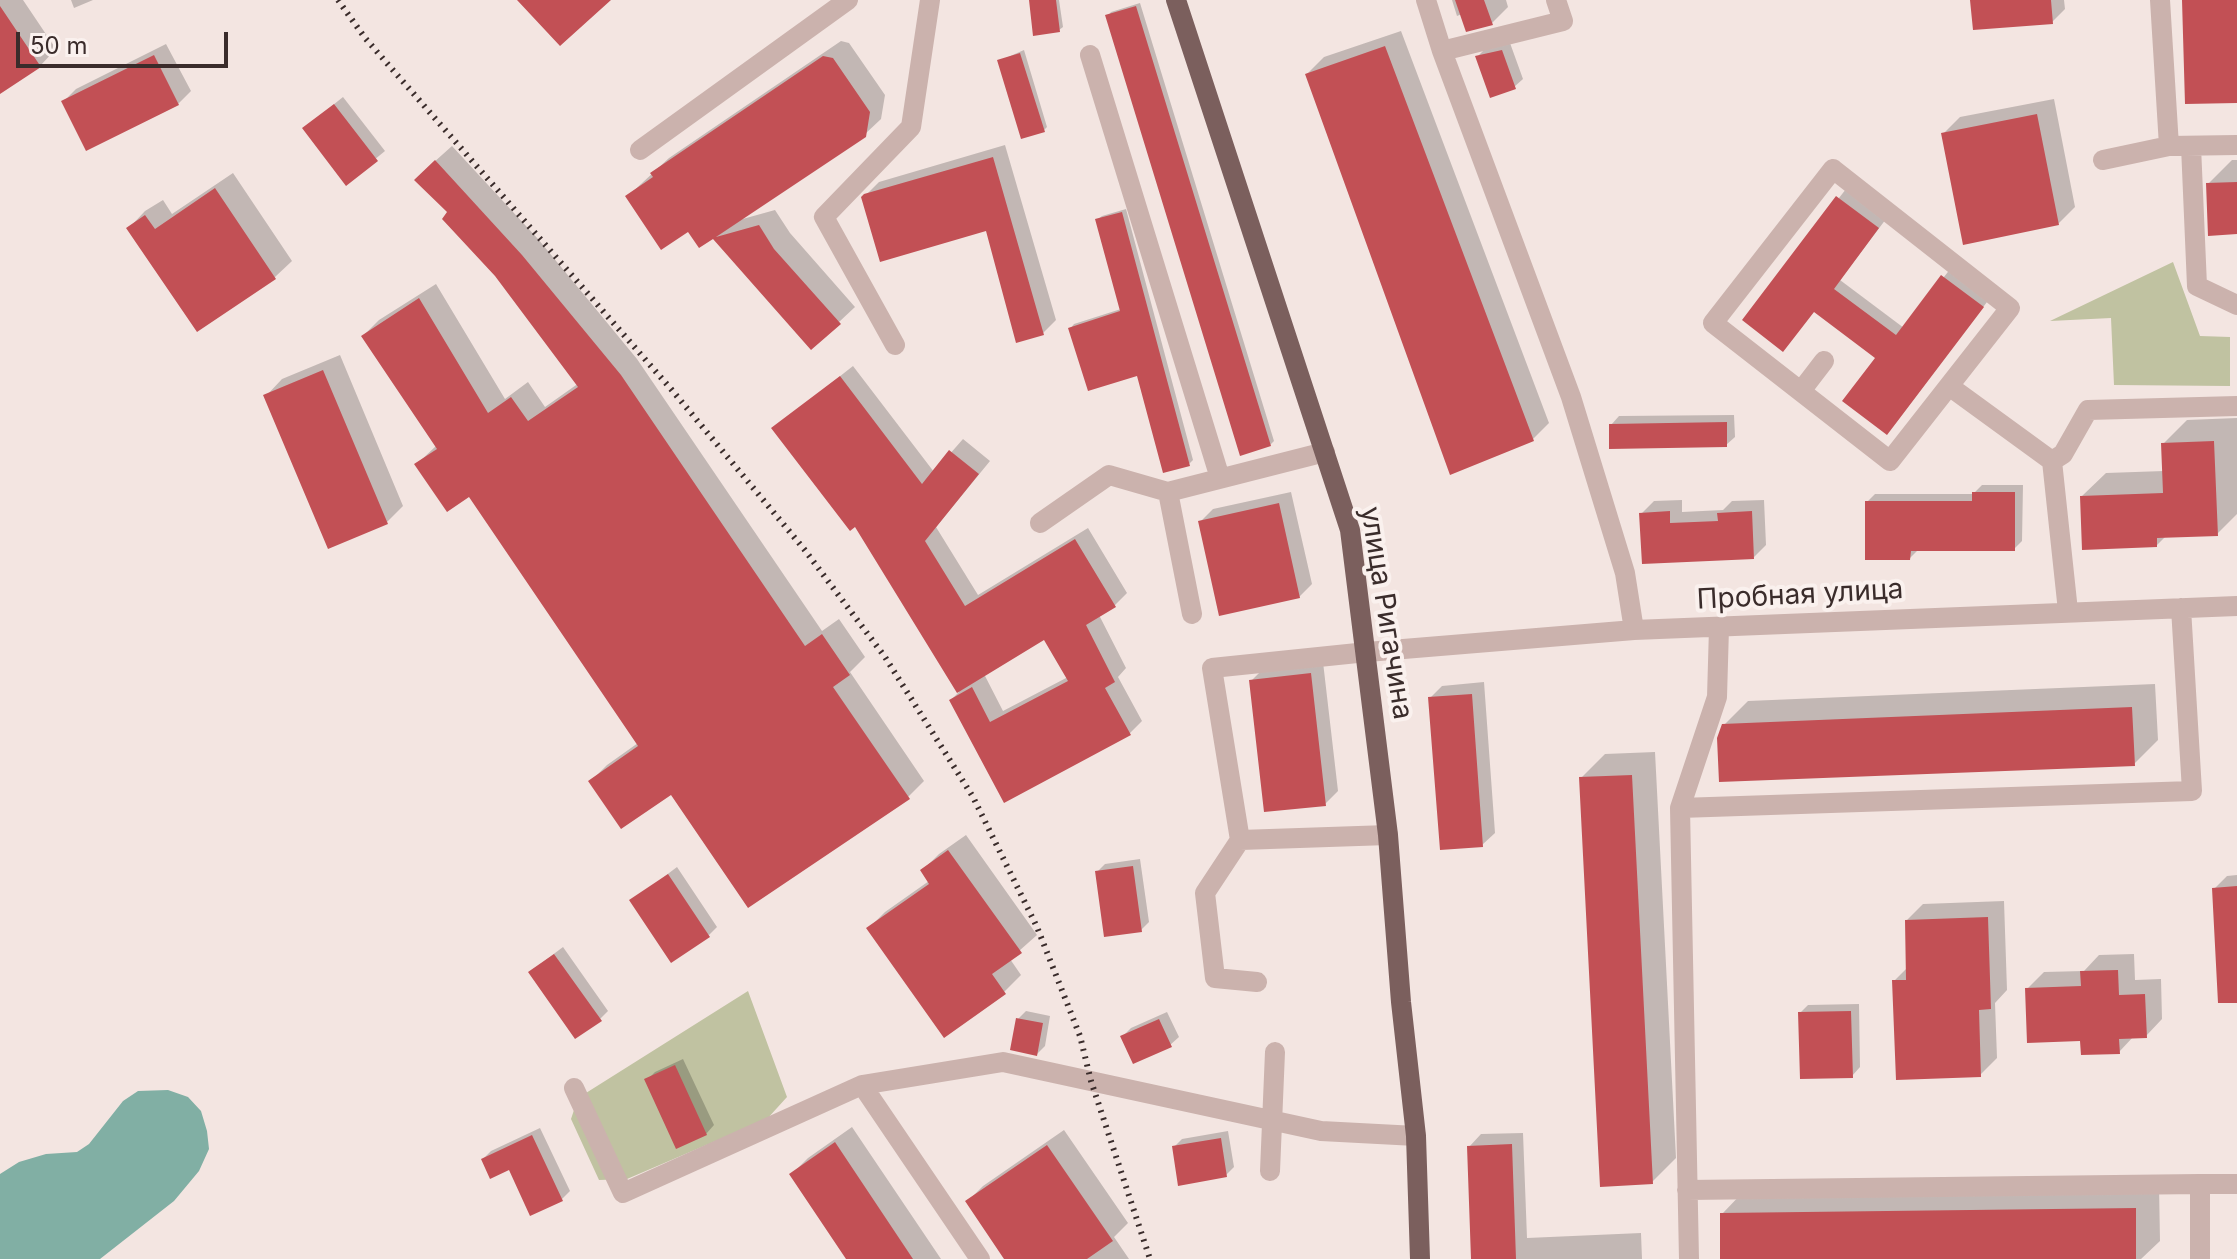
<!DOCTYPE html>
<html>
<head>
<meta charset="utf-8">
<style>
	body { margin:0 }
	#map { position:relative; width:2237px; height:1259px; overflow:hidden; background:#f3e5e1; font-family:Inter,sans-serif }
	canvas { display:block }
	.scale { position:absolute; left:16px; top:32px; width:212px; height:36px; box-sizing:border-box; border:4px solid #3a2c2b; border-top:0; padding-left:10px; font-size:24px; line-height:28px; white-space:nowrap; color:#3a2c2b; -webkit-text-stroke:6px #faf1ee; paint-order:stroke }
</style>
</head>
<body>
<div id="map">
<canvas width="2237" height="1259"></canvas>
<div class="scale">50 m</div>
</div>
<script>
const g = document.querySelector('canvas').getContext('2d');
g.lineJoin = 'round';
function fillPath(path, color) { g.fillStyle = color; g.fill(path, 'evenodd'); }
const shape = rows => new Path2D(rows.map(r => 'M' + r).join(''));
function strokePath(path, color, width, dash) { g.strokeStyle = color; g.lineWidth = width; g.lineCap = dash ? 'butt' : 'round'; g.setLineDash(dash || []); g.stroke(path); }
function write(font, color, halo, rows, align = 'center') {
  g.font = font + ' Inter,sans-serif'; g.lineWidth = 8; g.setLineDash([]); g.textBaseline = 'middle'; g.strokeStyle = halo; g.fillStyle = color; for (const [text, x, y, turn = 0] of rows) {
    g.save(); g.translate(x, y); g.rotate((+turn || 0) * Math.PI / 180); g.textAlign = isNaN(turn) ? turn : align; if (halo) g.strokeText(text, 0, 0); g.fillText(text, 0, 0); g.restore();
  }
}
fillPath(shape([
	[2173,262,2200,336,2230,337,2230,386,2114,385,2111,318,2050,321],
	[748,991,787,1097,767,1119,627,1179,599,1180,571,1119,578,1098]
]), '#c0c2a1');
fillPath(shape([
	[168,1090,188,1097,201,1111,207,1131,209,1149,199,1171,174,1201,100,1259,0,1259,0,1174,19,1162,46,1154,77,1152,89,1144,123,1101,138,1091]
]), '#81afa4');
fillPath(shape([
	[0,0,23,0,56,49,40,66,0,92],
	[71,0,93,0,74,8],
	[1031,0,1059,0,1063,27,1059,30],
	[1452,0,1506,0,1508,7,1492,23,1462,14,1457,16],
	[1972,0,2064,0,2065,9,2052,22],
	[1140,3,1274,441,1270,445,1108,16,1111,12],
	[1401,31,1549,423,1533,439,1307,74,1324,57],
	[841,41,849,43,885,95,881,119,864,135,739,220,775,210,790,233,855,307,839,322,713,237,689,229,627,197,669,158],
	[1510,43,1523,79,1514,87,1477,57,1485,49],
	[166,44,191,91,178,104,64,101,76,89],
	[1024,50,1047,127,1044,130,999,61],
	[343,97,385,151,346,183,313,121],
	[2054,99,2075,207,2058,224,1943,134,1960,117],
	[1005,145,1056,320,1043,333,987,229,863,198,879,182],
	[452,146,538,239,637,359,822,631,839,619,865,657,850,672,924,781,908,797,672,792,591,781,607,765,638,743,469,495,417,464,437,445,363,336,379,320,436,284,505,399,528,382,545,407,579,383,450,212,433,163],
	[2232,160,2237,160,2237,232,2208,184],
	[233,173,292,261,275,277,197,329,129,228,145,211,163,200,172,214],
	[1846,189,1886,219,1840,280,1904,328,1951,268,1990,298,1895,424,1878,357,1815,310,1783,349,1744,320],
	[1126,209,1193,460,1189,464,1138,373,1070,329,1074,324,1121,309,1097,220,1102,216],
	[340,355,403,506,387,522,266,396,282,379],
	[853,366,934,472,963,439,990,461,936,527,978,595,1088,528,1127,593,1115,605,1099,615,1126,668,1118,677,1142,721,1130,733,1004,800,951,700,959,692,856,524,774,428],
	[1044,637,1068,677,1003,711,984,674],
	[1734,415,1735,437,1726,445,1611,425,1619,416],
	[2237,418,2237,514,2217,534,2166,536,2157,545,2082,496,2106,473,2164,471,2163,444,2187,420],
	[1982,485,2023,485,2022,541,2014,549,1918,550,1910,558,1867,502,1875,494,1973,494],
	[1291,492,1312,584,1299,597,1200,522,1213,509],
	[1682,500,1682,512,1723,510,1732,501,1764,500,1766,545,1754,557,1641,514,1654,501],
	[1323,662,1338,791,1325,804,1251,681,1264,668],
	[1484,682,1495,833,1482,845,1430,698,1442,686],
	[2155,684,2158,740,2134,764,1724,725,1748,701],
	[1655,752,1676,1158,1652,1182,1581,778,1605,754],
	[966,835,1037,935,1010,959,1021,975,1004,992,869,928,885,912,929,881,922,871,939,854],
	[1140,859,1149,922,1141,930,1097,872,1105,864],
	[677,867,717,927,709,935,632,901],
	[2237,875,2237,995,2215,888,2227,876],
	[2004,901,2007,990,1995,1003,1997,1058,1980,1075,1894,981,1908,967,1907,920,1923,904],
	[563,947,608,1011,600,1019,539,965],
	[2134,954,2135,980,2161,979,2162,1019,2146,1036,2134,1036,2119,1052,2082,1039,2027,989,2044,972,2084,971,2099,955],
	[1859,1004,1860,1067,1852,1076,1800,1013,1808,1005],
	[1026,1011,1050,1016,1045,1046,1037,1054,1018,1019],
	[1167,1012,1179,1037,1170,1045,1123,1036,1131,1028],
	[683,1059,714,1125,706,1134,647,1080,655,1072],
	[852,1127,941,1259,849,1259,792,1174,808,1158],
	[540,1128,570,1191,562,1199,510,1167,483,1159,491,1151],
	[1064,1130,1128,1223,1114,1237,1129,1259,1007,1259,967,1202,983,1186],
	[1228,1131,1234,1167,1226,1175,1174,1147,1182,1139],
	[1523,1133,1527,1238,1641,1233,1642,1259,1473,1259,1469,1147,1481,1134],
	[2159,1185,2160,1241,2141,1259,1722,1259,1722,1214,1745,1190]
]), '#0003');
fillPath(shape([
	[517,0,611,0,560,46],
	[1029,0,1056,0,1060,32,1033,36],
	[1455,0,1484,0,1493,25,1466,32],
	[1970,0,2051,0,2053,24,1973,30],
	[2182,0,2237,0,2237,103,2185,104],
	[0,6,41,67,0,94],
	[1136,6,1271,446,1240,456,1105,15],
	[1385,46,1534,441,1450,475,1305,74],
	[1502,50,1516,89,1490,98,1475,56],
	[1020,53,1045,132,1021,139,997,60],
	[154,55,179,105,86,151,61,101],
	[823,56,833,58,870,112,866,137,716,237,759,225,774,249,841,324,811,350,713,239,699,248,688,232,661,250,625,196,653,177,650,173],
	[334,104,378,161,346,186,302,128],
	[2037,114,2059,225,1963,245,1941,133],
	[993,157,1044,335,1016,343,986,231,880,262,861,197,864,194],
	[435,160,522,255,621,375,805,646,822,634,850,675,833,687,910,799,748,908,671,795,621,829,588,781,638,746,469,497,447,512,414,464,437,449,361,336,419,298,488,413,511,397,528,421,578,387,495,276,442,219,447,212,414,180],
	[2237,182,2237,234,2208,236,2206,183],
	[215,188,276,279,197,332,126,228,145,215,155,229],
	[1836,196,1879,228,1834,289,1896,335,1941,275,1984,307,1887,435,1842,401,1875,358,1814,312,1783,352,1742,320],
	[1122,212,1190,466,1163,473,1137,376,1088,391,1068,328,1120,311,1095,219],
	[323,370,388,524,328,549,263,395],
	[840,376,922,484,949,450,979,474,925,541,965,606,1075,539,1116,607,1086,625,1115,682,1105,688,1131,735,1004,803,949,700,972,687,990,722,1068,681,1044,640,957,693,855,527,850,531,771,428],
	[1727,422,1727,447,1609,449,1609,424],
	[2214,441,2218,536,2157,538,2157,547,2082,550,2080,496,2163,493,2161,443],
	[1972,492,2015,492,2015,551,1911,551,1910,560,1865,560,1865,501,1972,501],
	[1279,503,1300,598,1219,616,1198,521],
	[1670,511,1670,523,1718,521,1717,513,1752,511,1754,559,1642,564,1639,513],
	[1311,673,1326,806,1264,812,1249,680],
	[1472,694,1483,847,1440,850,1428,697],
	[2132,707,2135,766,1719,782,1717,738,1722,724],
	[1632,775,1653,1184,1600,1187,1579,777],
	[948,850,1022,953,992,974,1006,994,944,1038,866,928,929,884,920,870],
	[1133,866,1142,932,1104,937,1095,871],
	[668,874,710,937,671,963,629,900],
	[2237,886,2237,1003,2218,1003,2212,888],
	[1988,917,1991,1009,1979,1010,1981,1077,1896,1080,1892,980,1906,980,1905,920],
	[554,954,602,1021,575,1039,528,972],
	[2118,970,2119,995,2145,994,2147,1038,2119,1039,2120,1054,2081,1055,2080,1041,2027,1043,2025,988,2081,986,2080,971],
	[1851,1011,1853,1078,1800,1079,1798,1012],
	[1016,1018,1043,1023,1037,1056,1010,1050],
	[1159,1019,1172,1047,1133,1064,1120,1036],
	[675,1065,707,1135,676,1149,644,1079],
	[532,1135,563,1201,530,1216,509,1170,490,1179,481,1159],
	[1221,1138,1227,1177,1178,1186,1172,1146],
	[835,1142,913,1259,846,1259,789,1174],
	[1512,1144,1516,1259,1471,1259,1467,1146],
	[1047,1145,1113,1241,1087,1259,1004,1259,965,1201],
	[2136,1208,2136,1259,1720,1259,1720,1213]
]), '#c25055');
strokePath(shape([
	[1426,0,1442,51,1571,397,1625,573,1634,630],
	[2160,0,2169,146,2237,145],
	[1442,51,1563,21,1556,0],
	[1090,55,1220,478],
	[2191,146,2197,286,2237,305],
	[640,150,848,0],
	[2103,160,2169,146],
	[1833,169,2010,308,1890,461,1713,323,1833,169],
	[895,345,824,217,911,127,930,0],
	[1949,386,2052,461,2068,611],
	[1801,391,1824,361],
	[2052,461,2063,454,2088,410,2237,406],
	[1040,523,1109,475,1168,492],
	[1192,614,1168,492,1325,452],
	[1680,808,2192,791,2181,608],
	[1240,840,1388,835],
	[1257,982,1215,978,1205,893,1240,840,1212,668,1367,652,1634,630,2237,606],
	[862,1085,980,1259],
	[574,1088,623,1193,862,1085,1003,1062,1321,1131,1416,1136],
	[1270,1171,1275,1052],
	[1687,1190,2200,1184],
	[1689,1259,1680,808,1717,697,1719,628],
	[2200,1259,2200,1184,2237,1184]
]), '#cbb2ad', 20);
strokePath(shape([
	[1176,0,1350,530,1388,835,1401,1002,1416,1136,1420,1259]
]), '#7b5f5d', 20);
strokePath(shape([
	[338,0,365,38,671,389,804,549,885,657,973,797,1037,927,1080,1036,1091,1081,1150,1259]
]), '#3a2c2b', 6, [2, 6]);
write('28px', '#3a2c2b', '#faf1ee', [
	["Пробная улица",1800,595,-3],
	["улица Ригачина",1386,613,81]
]);
</script>
</body>
</html>
